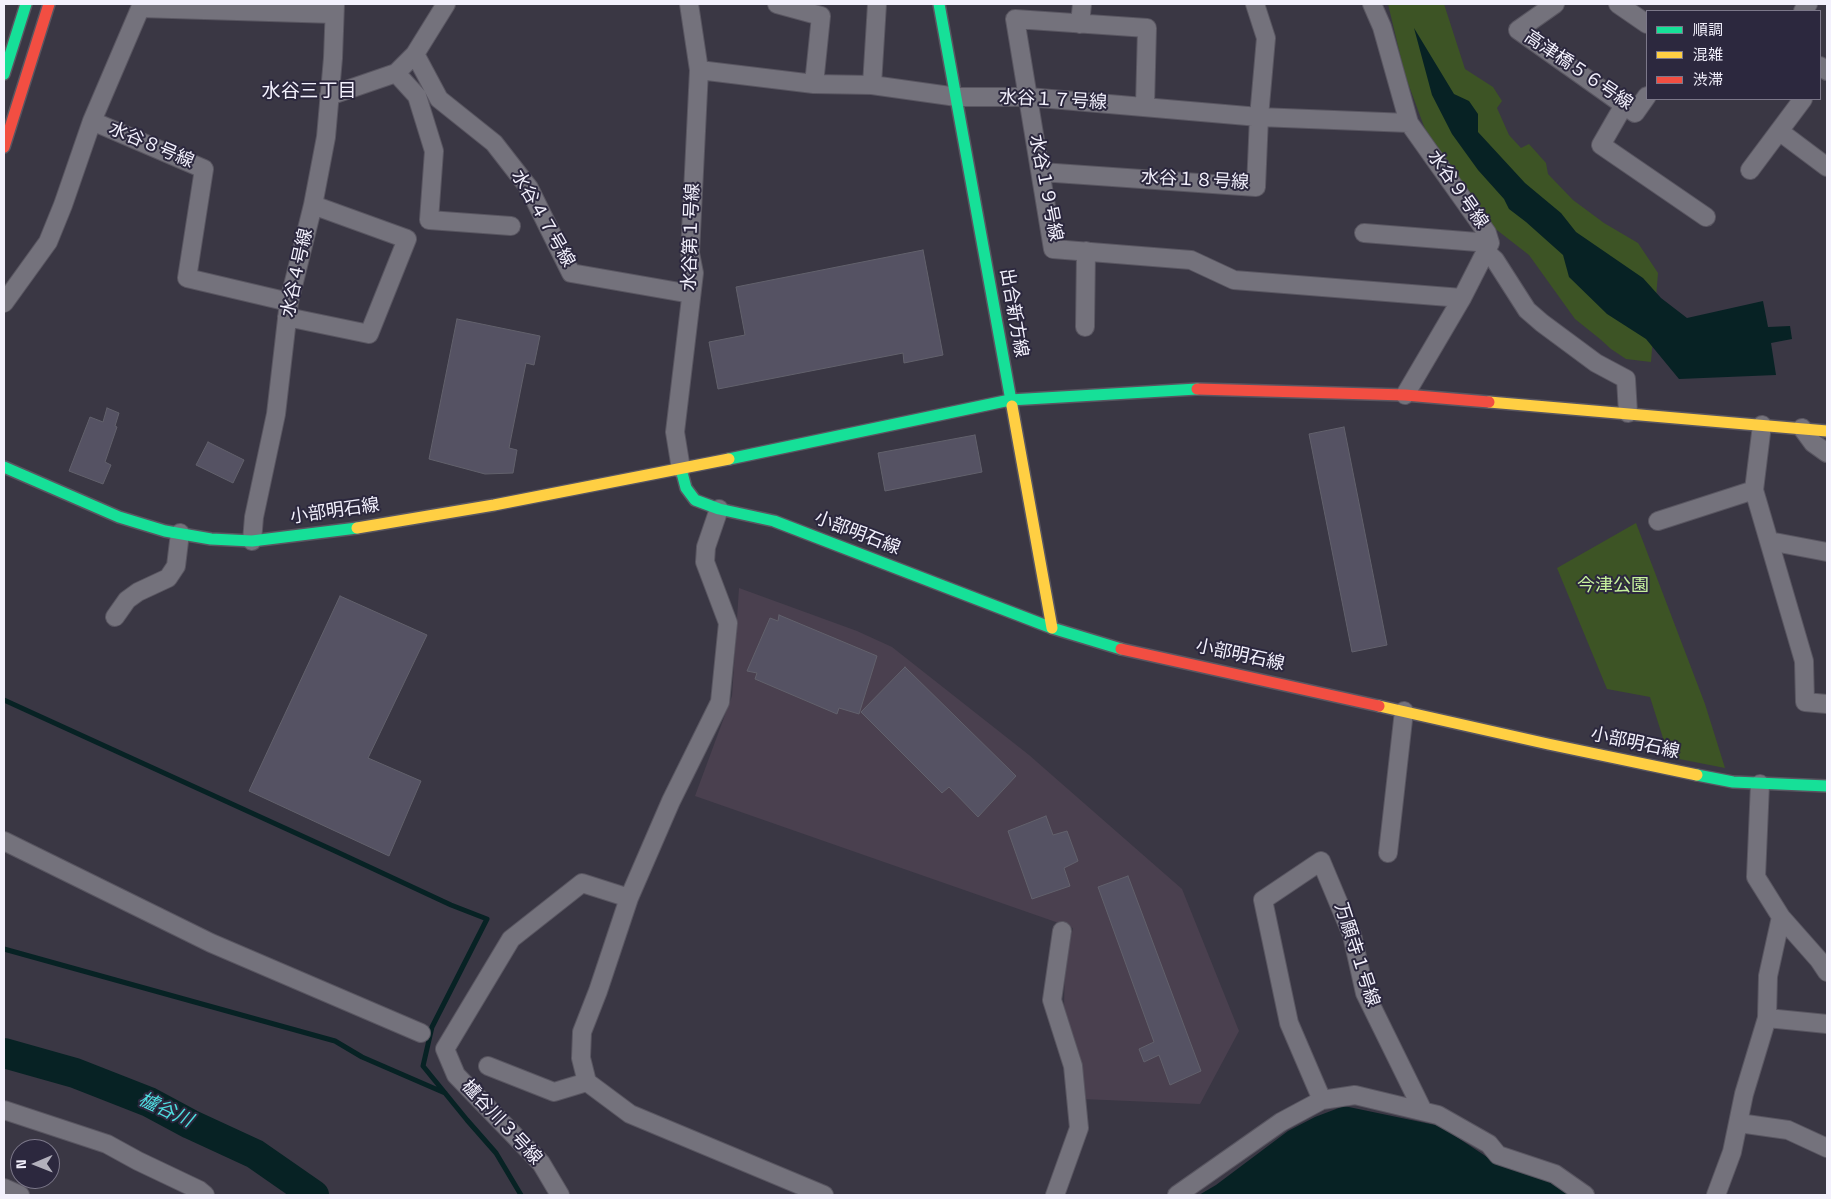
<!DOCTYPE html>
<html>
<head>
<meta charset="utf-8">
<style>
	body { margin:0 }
	#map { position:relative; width:1831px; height:1199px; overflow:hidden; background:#3a3744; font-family:"Titillium Web","Noto Sans JP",sans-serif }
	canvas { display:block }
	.frame { position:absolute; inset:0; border:5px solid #f3f1fd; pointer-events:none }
	.legend { position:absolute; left:1646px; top:10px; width:175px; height:90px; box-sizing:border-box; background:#2c283e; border:1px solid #7c788a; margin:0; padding:6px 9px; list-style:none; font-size:15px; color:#f3f1fd }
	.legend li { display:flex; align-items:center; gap:10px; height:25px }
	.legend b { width:25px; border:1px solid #7c788a }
	.north { position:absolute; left:10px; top:1139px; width:50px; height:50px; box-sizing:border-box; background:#2c283e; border:1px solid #7c788a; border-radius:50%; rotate:269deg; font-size:14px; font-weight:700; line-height:20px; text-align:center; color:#f3f1fd }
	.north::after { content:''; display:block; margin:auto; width:18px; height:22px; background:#b2b0bc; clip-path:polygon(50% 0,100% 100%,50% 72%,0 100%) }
</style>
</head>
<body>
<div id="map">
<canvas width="1831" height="1199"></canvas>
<div class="frame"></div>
<ul class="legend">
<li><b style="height:6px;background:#16e098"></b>順調</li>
<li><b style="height:6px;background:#ffcf43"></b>混雑</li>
<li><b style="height:6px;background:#f24e42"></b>渋滞</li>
</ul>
<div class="north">N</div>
</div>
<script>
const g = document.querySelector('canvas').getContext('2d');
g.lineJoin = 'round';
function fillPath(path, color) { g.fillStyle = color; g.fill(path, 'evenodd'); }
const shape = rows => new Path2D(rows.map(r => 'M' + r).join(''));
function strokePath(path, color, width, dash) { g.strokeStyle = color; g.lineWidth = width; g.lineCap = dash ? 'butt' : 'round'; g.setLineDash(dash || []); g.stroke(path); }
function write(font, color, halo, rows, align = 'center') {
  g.font = font + ' "Titillium Web","Noto Sans JP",sans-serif'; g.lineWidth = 4; g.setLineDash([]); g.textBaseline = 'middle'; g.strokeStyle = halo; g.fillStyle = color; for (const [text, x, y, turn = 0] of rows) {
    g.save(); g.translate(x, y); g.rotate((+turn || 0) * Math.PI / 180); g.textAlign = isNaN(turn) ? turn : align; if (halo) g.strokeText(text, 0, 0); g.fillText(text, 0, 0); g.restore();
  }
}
fillPath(shape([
	[739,588,857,631,892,647,1029,755,1182,889,1239,1031,1200,1104,1082,1099,1064,1010,1065,960,1073,928,695,796,732,696]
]), '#4a404f');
fillPath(shape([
	[1388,4,1444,4,1465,69,1493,87,1502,101,1497,108,1509,135,1521,148,1529,144,1546,163,1548,174,1573,200,1604,223,1638,243,1658,273,1651,362,1626,359,1611,349,1600,339,1575,319,1529,255,1493,227,1425,129,1405,75],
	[1636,523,1705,704,1725,768,1669,757,1650,697,1607,689,1557,568]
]), '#3d5425');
fillPath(shape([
	[1414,28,1454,94,1469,101,1478,114,1478,132,1525,183,1561,213,1576,232,1643,278,1661,298,1687,318,1763,301,1768,327,1790,326,1792,339,1771,343,1776,375,1679,379,1646,339,1607,314,1569,277,1563,255,1526,222,1509,209,1504,199,1478,170,1452,134,1432,95],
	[1344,1106,1440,1126,1490,1159,1558,1181,1578,1195,1199,1195,1216,1185,1288,1131,1315,1117]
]), '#072224');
strokePath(shape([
	[4,700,335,851,451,905,487,919,432,1027,423,1066,467,1120,496,1153,521,1195],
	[4,949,335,1041,362,1057,445,1093]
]), '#072224', 5);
strokePath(shape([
	[4,1053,75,1073,149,1102,190,1124,255,1154,314,1195]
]), '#072224', 30);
const building = shape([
	[923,250,943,355,904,363,903,353,718,389,709,342,745,335,736,287,923,250],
	[457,319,540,336,534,365,526,363,509,448,517,450,513,473,485,474,429,459,457,319],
	[107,408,119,413,115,426,117,427,105,462,111,465,103,484,69,471,90,417,103,422,107,408],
	[1344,427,1387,645,1352,652,1309,434,1344,427],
	[975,435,982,472,885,491,878,453,975,435],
	[208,442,244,460,233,483,196,465,208,442],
	[340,596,427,635,368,758,421,781,389,856,249,791,340,596],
	[779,615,877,656,859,714,839,708,837,714,755,679,757,673,747,671,770,618,778,621,779,615],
	[905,667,1016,776,978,817,949,787,942,793,861,712,905,667],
	[1046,816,1053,835,1067,831,1078,861,1064,868,1070,886,1032,899,1008,831,1046,816],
	[1128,876,1201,1071,1170,1085,1159,1055,1144,1062,1139,1049,1154,1042,1098,887,1128,876]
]);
fillPath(building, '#555263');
strokePath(building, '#62616c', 1);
const street = shape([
	[777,4,821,16,814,84],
	[1372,4,1382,27,1409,123,1487,233,1490,243,1462,298,1405,395],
	[1555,4,1518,30,1635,113,1647,96],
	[1618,4,1647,24],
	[140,8,334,14],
	[1803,11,1808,4],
	[1080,24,1082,4],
	[415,54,439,99,494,143,529,188,571,273,691,294],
	[1820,66,1827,71],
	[699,70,814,84,872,85,957,97,1028,97,1259,117,1409,123],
	[396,73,417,96,434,151,429,220,511,226],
	[872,85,877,4],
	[329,96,396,73,415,54,446,4],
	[1624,105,1601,145,1706,217],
	[1145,106,1147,28,1015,19,1053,249,1191,260,1234,280,1462,298],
	[92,121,204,169,187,278,289,302],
	[1779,131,1827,167],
	[1750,170,1803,99],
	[1041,172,1256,187,1259,117,1266,38,1255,4],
	[1364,233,1490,243],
	[1486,252,1495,260,1527,310,1542,323,1596,363,1626,379,1628,413],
	[4,303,48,242,63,205,92,121,142,4],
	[287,317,369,334,407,239,313,205],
	[1085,327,1086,251],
	[1762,425,1754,490,1804,661,1805,702,1827,704],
	[1802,428,1813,443,1827,453],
	[681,469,675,432,694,273,690,253,699,70,689,4],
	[719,509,706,547,705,562,728,623,720,702,671,801,629,898,598,991,582,1032,581,1058,587,1082,630,1114,824,1195],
	[1658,521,1754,490],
	[252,541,254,517,276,414,289,302,313,205,326,137,333,58,335,4],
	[1769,541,1827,552],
	[115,617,127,600,138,592,168,578,176,566,180,533],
	[1760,784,1756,877,1781,917,1819,960,1827,972],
	[4,841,211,943,421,1033],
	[1388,853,1404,711],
	[1767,1018,1827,1024],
	[488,1066,554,1092,587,1082],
	[1322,1100,1289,1023,1263,900,1321,861,1352,935,1365,993,1423,1111],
	[4,1110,107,1144,138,1161,199,1190,205,1195],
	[1739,1123,1788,1130,1827,1148],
	[4,1188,20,1195],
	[560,1195,541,1163,456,1075,445,1049,511,939,582,883,629,898],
	[1055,1195,1079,1128,1073,1066,1052,1000,1062,931],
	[1177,1195,1281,1122,1322,1100,1355,1095,1438,1115,1489,1144,1498,1155,1555,1174,1585,1195],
	[1716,1195,1732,1152,1744,1094,1767,1018,1768,976,1781,917]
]);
const fast = shape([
	[939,4,1012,406],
	[4,74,26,4],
	[729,459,1010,400,1197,389],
	[4,467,119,517,165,531,211,539,252,541,357,528],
	[681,469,686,488,695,500,719,509,774,521,1052,628,1121,649],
	[1697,775,1733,782,1827,786]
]);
const slow = shape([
	[1489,402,1827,431],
	[1012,406,1052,628],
	[357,528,494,505,729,459],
	[1379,706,1548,744,1697,775]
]);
const jam = shape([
	[4,147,49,4],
	[1197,389,1405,395,1489,402],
	[1121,649,1379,706]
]);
strokePath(street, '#595661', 20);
strokePath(fast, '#595661', 14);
strokePath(slow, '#595661', 14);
strokePath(jam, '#595661', 14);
strokePath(street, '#74727c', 18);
strokePath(fast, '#16e098', 11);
strokePath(slow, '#ffcf43', 11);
strokePath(jam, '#f24e42', 11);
write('18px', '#f3f1fd', '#2c283e', [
	["高津橋５６号線",1578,71,34],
	["水谷１７号線",1053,101,3],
	["水谷８号線",151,146,23],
	["水谷１８号線",1195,181,3],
	["水谷１９号線",1045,188,79],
	["水谷９号線",1457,190,55],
	["水谷４７号線",542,219,60],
	["水谷第１号線",692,237,-88],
	["水谷４号線",298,273,-78],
	["出合新方線",1013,313,80],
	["小部明石線",335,512,-8],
	["小部明石線",857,534,21],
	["小部明石線",1240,656,12],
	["小部明石線",1635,744,12],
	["万願寺１号線",1356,955,72],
	["櫨谷川３号線",501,1123,47]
]);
write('18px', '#c7f29e', '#2c283e', [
	["今津公園",1613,587]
]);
write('19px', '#f3f1fd', '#2c283e', [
	["水谷三丁目",309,92]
]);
write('italic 19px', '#4fdcdf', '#2c283e', [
	["櫨谷川",165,1111,25]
]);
</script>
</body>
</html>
